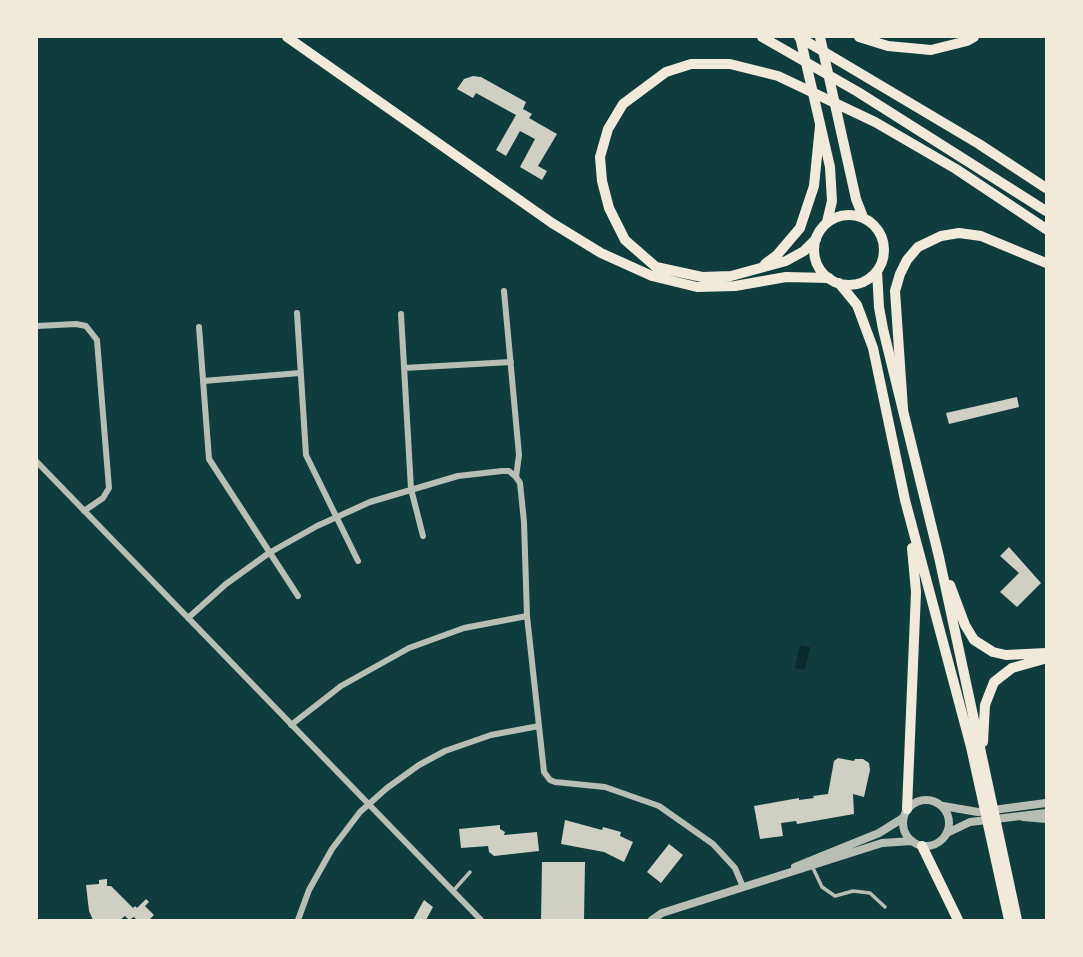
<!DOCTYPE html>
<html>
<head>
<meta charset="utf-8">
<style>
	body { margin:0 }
	#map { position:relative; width:1083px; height:957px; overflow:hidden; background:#0f3d3e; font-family:"Sofia Sans Condensed",sans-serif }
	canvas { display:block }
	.frame { position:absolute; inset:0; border:38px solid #f1e9da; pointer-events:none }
</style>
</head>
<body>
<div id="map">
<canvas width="1083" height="957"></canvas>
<div class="frame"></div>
</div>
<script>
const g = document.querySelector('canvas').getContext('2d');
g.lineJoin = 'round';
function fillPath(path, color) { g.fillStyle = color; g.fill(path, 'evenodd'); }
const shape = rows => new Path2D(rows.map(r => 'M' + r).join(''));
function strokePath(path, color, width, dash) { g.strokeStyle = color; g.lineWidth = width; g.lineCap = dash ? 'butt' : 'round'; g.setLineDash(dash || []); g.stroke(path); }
fillPath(shape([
	[800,645,810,647,805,670,795,668]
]), '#0a2a2b');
fillPath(shape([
	[473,76,481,77,526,102,523,109,532,114,529,118,557,134,538,166,547,171,542,180,520,167,535,139,520,131,506,156,496,150,516,115,476,93,473,98,457,89,464,79],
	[1017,397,1019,407,949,424,946,413],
	[1009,547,1041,583,1017,607,1000,592,1019,573,1000,556],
	[838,758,854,761,855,759,863,759,869,763,870,770,864,797,853,794,854,814,797,824,796,821,781,823,783,836,760,839,754,806,799,798,799,800,814,798,813,796,828,794,834,761],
	[565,820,602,830,603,827,621,832,620,836,633,842,624,862,604,852,561,844],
	[500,825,500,829,505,832,504,835,537,832,539,851,494,856,489,852,488,846,461,848,459,829],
	[669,844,683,855,661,883,647,872],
	[542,862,585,862,584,920,541,920],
	[107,879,107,886,111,886,133,908,135,906,137,908,146,899,149,902,145,906,154,915,149,920,137,920,134,917,129,920,125,916,120,920,93,920,89,911,86,885,99,884,99,880],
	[424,900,433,907,426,920,413,920]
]), '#cfcfc3');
strokePath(shape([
	[812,866,822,887,835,896,853,891,870,893,885,907],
	[454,890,470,872]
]), '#b8beb3', 3.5);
strokePath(shape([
	[504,291,519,455,516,477,520,483,524,522,527,616,544,772,550,780,555,782,605,787,659,806,713,844,735,868,743,887],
	[297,313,306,455,358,561],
	[401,314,411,489,423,536],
	[37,326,76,324,86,326,97,340,109,488,103,498,84,511],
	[199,327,209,459,298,596],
	[404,368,511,362],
	[203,381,300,373],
	[37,462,481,920],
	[188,618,226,584,269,553,317,526,370,502,458,476,502,471,509,471,516,477],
	[291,725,341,686,409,648,464,628,527,616],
	[1023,818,1046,820],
	[298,920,309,890,332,849,360,812,387,788,419,765,445,751,491,735,539,726]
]), '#b8beb3', 6);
strokePath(shape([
	'903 823a23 23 0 1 1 46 0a23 23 0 1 1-46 0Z',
	[943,806,978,812,1046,803],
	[947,833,970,822,1046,813],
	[795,867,879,833,903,818],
	[652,920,662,913,882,843,912,841]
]), '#b8beb3', 8);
strokePath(shape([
	[800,37,830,167,832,201,827,222],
	[820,37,856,199,863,217],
	'814 250a35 35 0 1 1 70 0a35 35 0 1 1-70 0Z',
	[877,271,879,307,883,329,939,557,1017,920],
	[839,283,857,305,873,348,905,500,971,747,1009,920],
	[950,585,965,625,974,640,993,652,1006,655,1046,653],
	[983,742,985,705,994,682,1012,668,1044,659],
	[907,809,916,592,912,548],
	[922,846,958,920]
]), '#f1e9da', 10);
strokePath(shape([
	[287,37,552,223,601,253,652,276,697,287,735,286,786,277,829,278],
	[762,37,858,92,1046,211],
	[799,37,979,144,1046,188],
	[859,37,888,46,931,50,967,41,974,37],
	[816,239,804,251,786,261,731,276,702,277,656,267,625,240,609,208,602,181,600,157,608,129,623,104,666,72,691,64,730,64,778,76,875,122,956,169,1046,229],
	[765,264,777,255,800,228,814,186,820,126],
	[903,409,895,291,900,274,907,260,918,247,941,236,959,233,981,236,1046,263]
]), '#f1e9da', 10);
</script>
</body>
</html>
